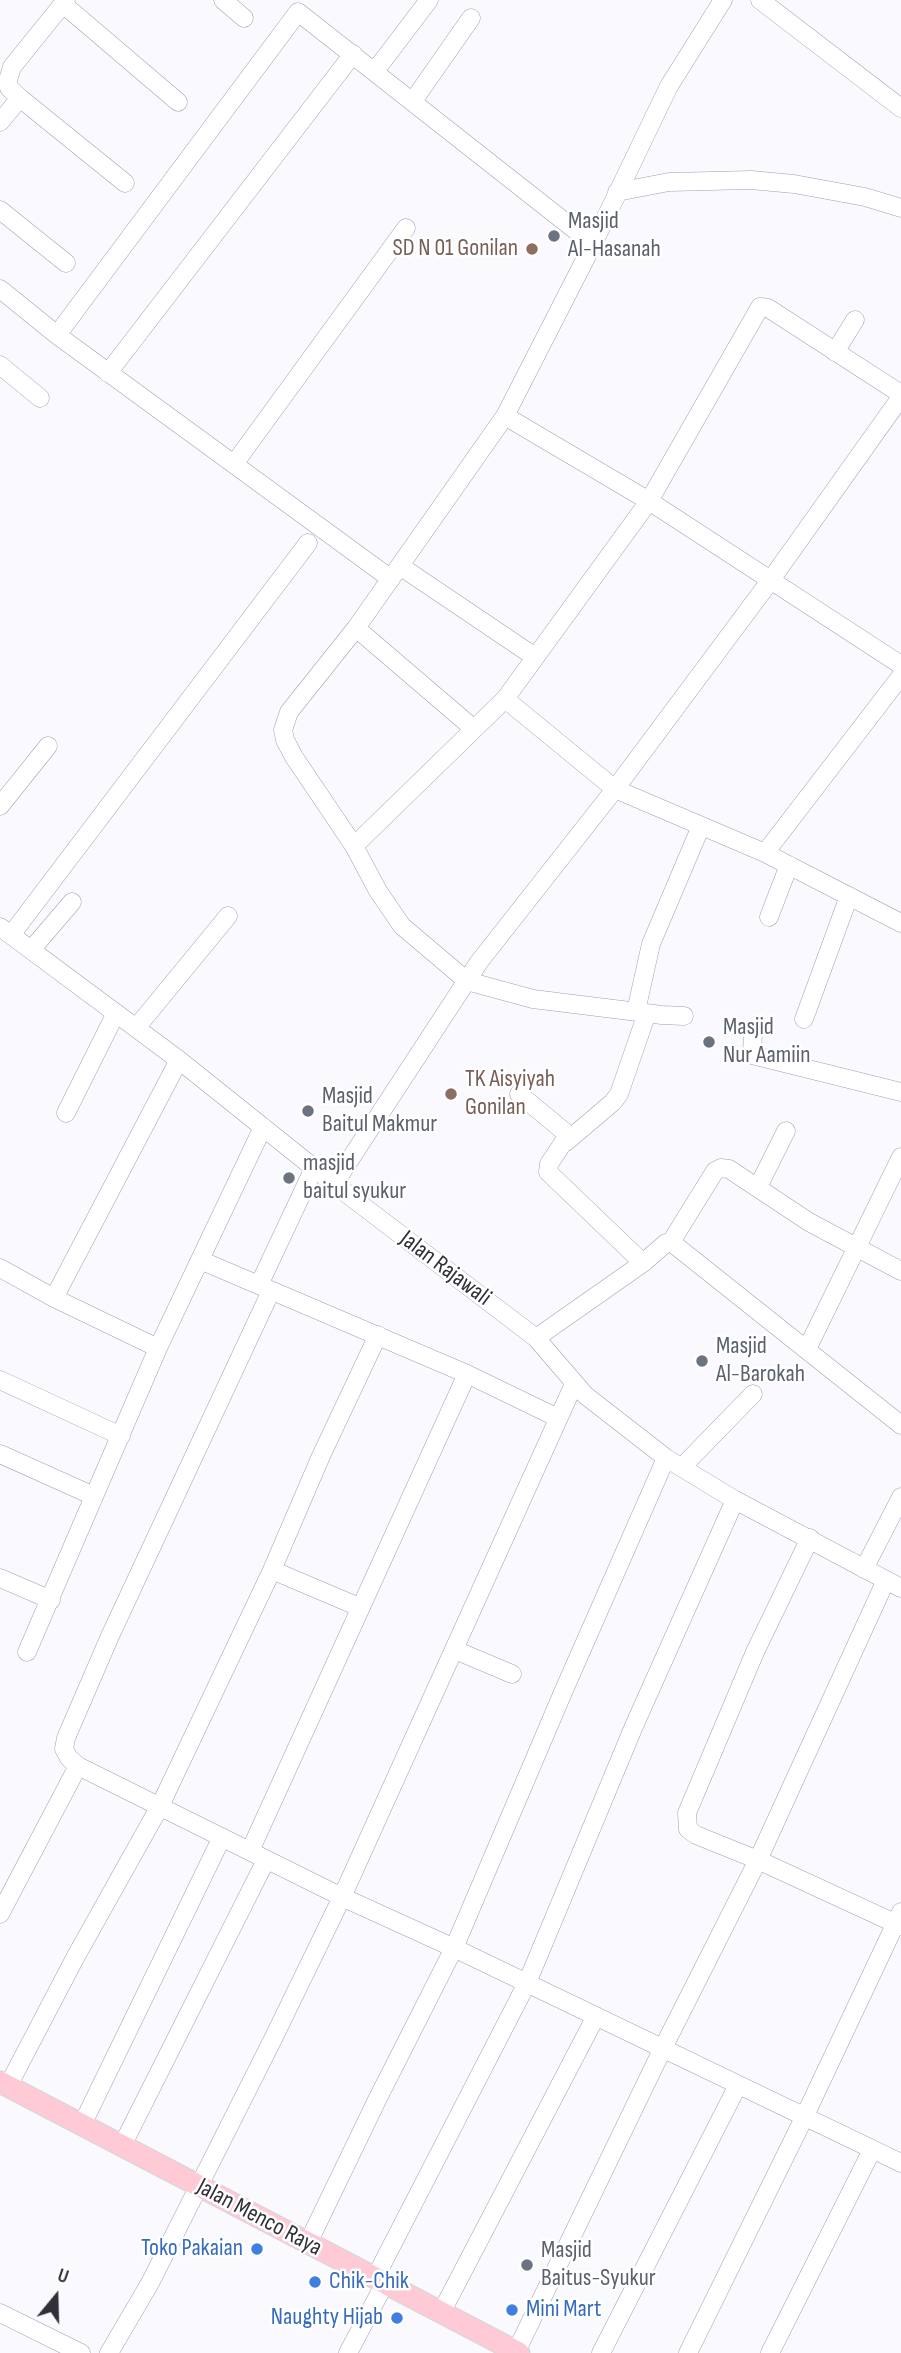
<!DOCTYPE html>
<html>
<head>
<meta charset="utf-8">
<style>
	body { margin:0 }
	#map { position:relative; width:901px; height:2353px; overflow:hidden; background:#f9f9fe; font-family:"Sofia Sans Condensed",sans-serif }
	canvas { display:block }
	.north { position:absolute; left:21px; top:2262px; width:70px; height:70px; -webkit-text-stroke:5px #fff; paint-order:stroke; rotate:19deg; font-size:19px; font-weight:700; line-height:28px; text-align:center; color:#31303a }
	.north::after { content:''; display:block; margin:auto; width:24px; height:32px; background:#31303a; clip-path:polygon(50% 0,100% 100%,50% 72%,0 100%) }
</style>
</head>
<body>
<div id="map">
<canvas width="901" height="2353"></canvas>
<div class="north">U</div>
</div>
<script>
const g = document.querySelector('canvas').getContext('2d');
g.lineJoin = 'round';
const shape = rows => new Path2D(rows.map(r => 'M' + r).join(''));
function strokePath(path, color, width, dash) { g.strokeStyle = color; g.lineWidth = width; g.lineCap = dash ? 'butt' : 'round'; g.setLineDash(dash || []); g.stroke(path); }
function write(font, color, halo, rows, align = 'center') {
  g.font = font + ' "Sofia Sans Condensed",sans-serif'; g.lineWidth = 5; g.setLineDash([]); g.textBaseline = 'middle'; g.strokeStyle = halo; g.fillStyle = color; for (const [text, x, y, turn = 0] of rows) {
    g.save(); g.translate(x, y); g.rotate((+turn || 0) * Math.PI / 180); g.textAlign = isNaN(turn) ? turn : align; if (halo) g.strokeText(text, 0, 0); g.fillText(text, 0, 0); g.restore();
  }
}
const minor = shape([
	[223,0,244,18],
	[760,0,901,108],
	[63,4,178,102],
	[375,71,429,0],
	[20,98,125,183],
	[413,101,471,18],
	[0,122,20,98,9,88,8,80,12,67,66,0],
	[617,192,669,182,751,180,794,184,865,197,901,208],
	[0,210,66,263],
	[0,289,57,335,391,579],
	[57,335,298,12,593,244],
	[835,352,855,320],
	[0,365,40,398],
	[108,373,353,54],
	[505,416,649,501,901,665],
	[234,464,406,228],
	[400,566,535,657],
	[356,628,474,729],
	[505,699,615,789,765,853,901,923],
	[0,806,48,746],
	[354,846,505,699,649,501,760,307,768,308,901,394],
	[765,853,901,676],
	[769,917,789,865],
	[0,927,179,1060,334,1184,536,1338,585,1395,666,1458,735,1500,901,1588],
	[11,935,308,543],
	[31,950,72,902],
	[636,1011,651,944,701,826],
	[684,1016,662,1015,533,999,467,981,402,926,378,891,354,846,294,757,285,740,283,730,289,712,356,628,505,416,593,244,669,86,723,0],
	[804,1019,849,896],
	[136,1028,228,916],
	[753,1032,752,1055,901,1092],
	[519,1094,566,1133,567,1137,549,1164,548,1172,643,1263],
	[66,1113,116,1013],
	[566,1142,613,1102,619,1094,647,1013],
	[334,1184,479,962,615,789,770,581,901,397],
	[758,1187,786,1131],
	[671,1242,901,1425],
	[200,1260,467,1374,558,1418],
	[0,1268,54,1298,158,1348,27,1652],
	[259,1285,314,1168],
	[271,1291,110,1636,66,1738,64,1749,69,1758,78,1766,342,1897,454,1948,901,2163],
	[54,1298,179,1060],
	[536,1338,643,1263,666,1243,671,1242,715,1171,721,1168,729,1169,809,1222,901,1271],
	[158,1348,263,1127],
	[807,1349,901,1157],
	[0,1380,121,1436],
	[0,1454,87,1493],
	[682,1467,753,1394],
	[810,1538,755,1652,687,1813,688,1829,696,1835,758,1860,901,1926],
	[864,1569,901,1497],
	[272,1570,359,1607],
	[0,1578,51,1600],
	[455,1650,512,1674],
	[250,1851,467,1374],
	[0,1914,78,1766],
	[8,2086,75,1958,160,1806,272,1570,321,1456,378,1335],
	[82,2125,222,1837],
	[122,2146,266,1860],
	[308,2243,377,2100,454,1948,564,1690,666,1458],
	[375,2278,527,1983,634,1726,735,1500],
	[0,2313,81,2353],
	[441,2313,596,2016],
	[516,2352,663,2048,758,1860,886,1580],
	[109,2353,150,2283,272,2041,342,1897,574,1384],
	[348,2353,385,2283],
	[601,2353,738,2085],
	[688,2353,801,2124,901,1912],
	[770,2353,872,2150]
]);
const major = shape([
	[0,2082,519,2353]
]);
strokePath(minor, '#a19eb8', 19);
strokePath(major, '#d6d6d8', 23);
strokePath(minor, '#fff', 18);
strokePath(major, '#fecad6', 21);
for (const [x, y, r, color] of [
	[554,236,7,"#6b7280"],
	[532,249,7,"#8d6e63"],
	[709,1042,7,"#6b7280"],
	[451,1094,7,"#8d6e63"],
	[308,1111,7,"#6b7280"],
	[289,1178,7,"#6b7280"],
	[702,1361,7,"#6b7280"],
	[257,2249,7,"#3f7fe0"],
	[527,2265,7,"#6b7280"],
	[315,2282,7,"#3f7fe0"],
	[512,2310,7,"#3f7fe0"],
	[397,2318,7,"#3f7fe0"]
]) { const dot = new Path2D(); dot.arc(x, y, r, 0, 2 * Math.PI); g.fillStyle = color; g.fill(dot); strokePath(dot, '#fff', 2.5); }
write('24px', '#5b616d', '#fff', [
	["Masjid",568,222],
	["Al-Hasanah",568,250],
	["Masjid",723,1028],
	["Nur Aamiin",723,1056],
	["Masjid",322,1097],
	["Baitul Makmur",322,1125],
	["masjid",303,1164],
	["baitul syukur",303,1192],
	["Masjid",716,1347],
	["Al-Barokah",716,1375],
	["Masjid",541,2251],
	["Baitus-Syukur",541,2279]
], 'left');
write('24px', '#785e54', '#fff', [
	["SD N 01 Gonilan",518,249],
	["TK Aisyiyah",465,1080,"left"],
	["Gonilan",465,1108,"left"]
], 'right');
write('24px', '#31303a', '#fff', [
	["Jalan Rajawali",445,1269,37],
	["Jalan Menco Raya",259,2218,28]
]);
write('24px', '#366cbe', '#fff', [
	["Toko Pakaian",243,2249],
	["Chik-Chik",329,2282,"left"],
	["Mini Mart",526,2310,"left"],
	["Naughty Hijab",383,2318]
], 'right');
</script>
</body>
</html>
